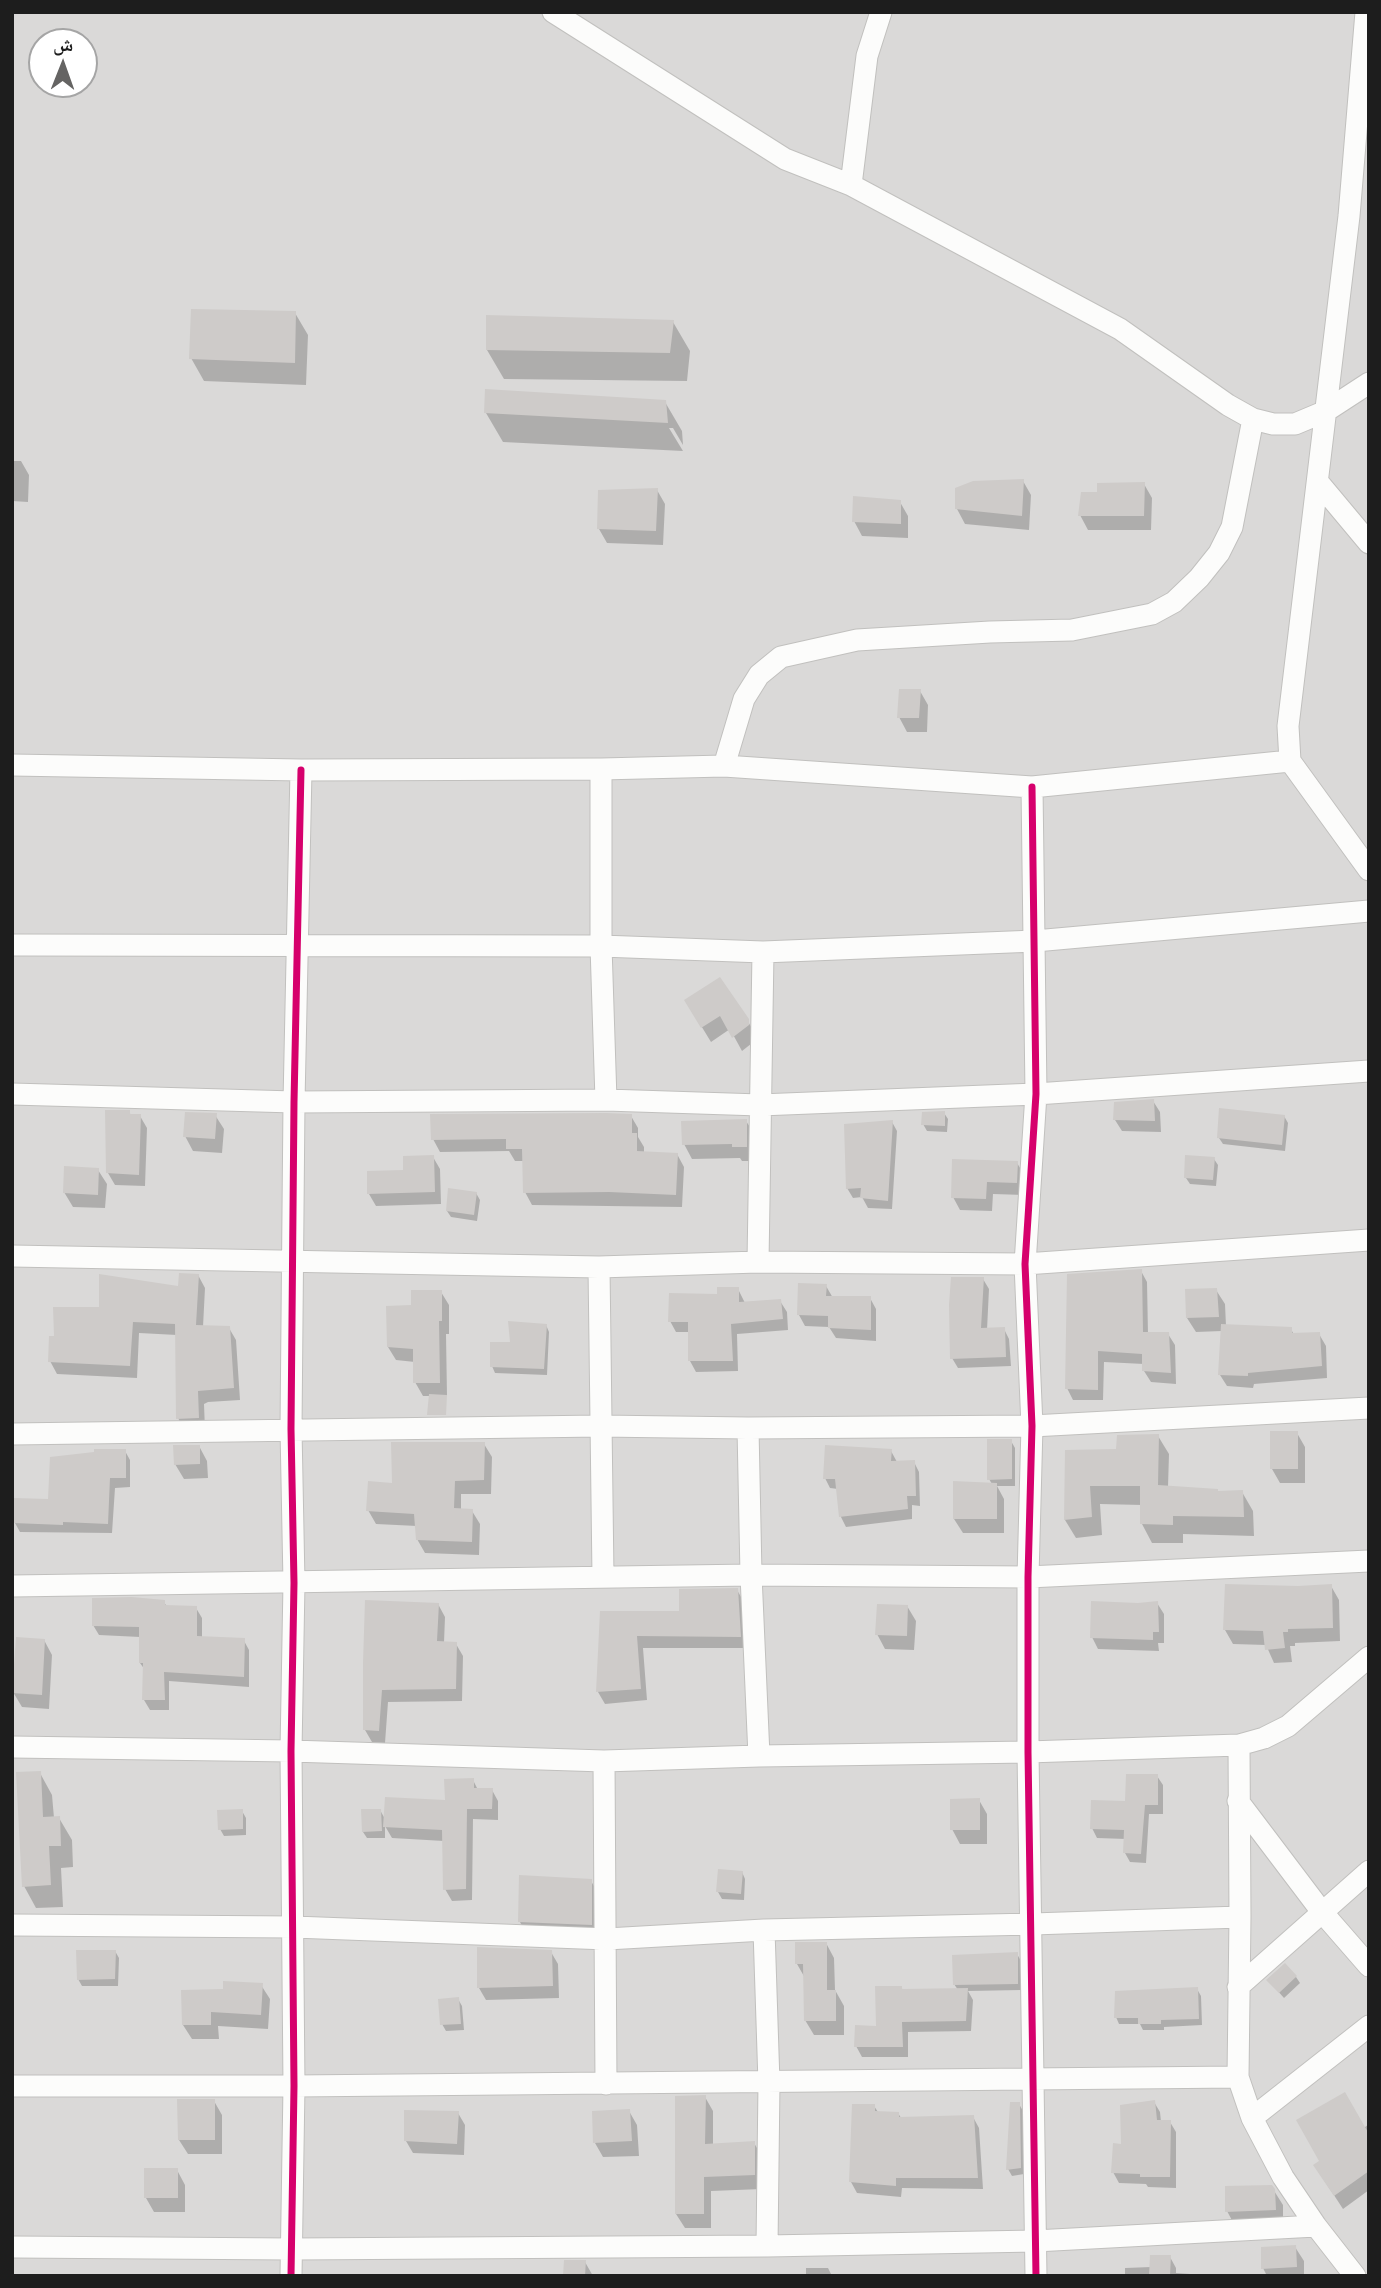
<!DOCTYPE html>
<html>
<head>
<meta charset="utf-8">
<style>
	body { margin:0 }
	#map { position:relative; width:1381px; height:2288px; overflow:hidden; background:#ebe9e6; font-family:"Exo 2","Noto Naskh Arabic",sans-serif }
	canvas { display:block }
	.frame { position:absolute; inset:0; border:14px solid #1d1d1d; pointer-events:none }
	.north { position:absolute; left:28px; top:28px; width:70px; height:70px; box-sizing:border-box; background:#fff; border:2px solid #a5a5a5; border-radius:50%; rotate:1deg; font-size:19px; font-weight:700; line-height:28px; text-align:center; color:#1d1d1d }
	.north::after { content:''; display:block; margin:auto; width:24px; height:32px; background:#656463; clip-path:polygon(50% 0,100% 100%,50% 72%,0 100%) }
</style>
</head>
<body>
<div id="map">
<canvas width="1381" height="2288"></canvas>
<div class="frame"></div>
<div class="north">ش</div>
</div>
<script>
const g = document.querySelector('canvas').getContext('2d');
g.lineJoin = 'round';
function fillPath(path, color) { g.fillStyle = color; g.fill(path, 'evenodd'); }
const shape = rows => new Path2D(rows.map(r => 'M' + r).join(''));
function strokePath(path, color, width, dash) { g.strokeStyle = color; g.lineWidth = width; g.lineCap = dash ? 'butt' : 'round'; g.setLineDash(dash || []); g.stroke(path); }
fillPath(shape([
	[12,12,1369,12,1369,2276,12,2276],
	[42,42,84,42,84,84,42,84]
]), '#dad9d8');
fillPath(shape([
	[295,313,308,335,306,385,204,381,191,358],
	[673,322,690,351,687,381,504,379,487,350],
	[665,402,682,431,683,445,673,428,669,428,683,451,503,442,486,413],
	[12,461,21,461,29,475,28,502,12,501],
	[1023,481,1031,495,1029,530,965,524,957,509],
	[1144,484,1152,498,1151,530,1088,530,1080,515,1099,494],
	[657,490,665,504,663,545,607,543,599,529],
	[900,502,908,516,908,538,862,536,854,521],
	[920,691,928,705,927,732,907,732,899,717],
	[686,1001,747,1020,756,1035,756,1040,742,1051,730,1029,711,1042],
	[1153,1101,1160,1112,1161,1132,1122,1131,1115,1120],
	[129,1112,131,1115,140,1116,147,1128,145,1186,115,1185,108,1173],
	[944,1113,948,1119,947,1132,927,1131,923,1124],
	[215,1115,224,1129,222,1153,193,1151,185,1136],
	[631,1116,638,1128,638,1137,644,1147,644,1153,677,1154,684,1167,682,1207,532,1205,525,1192,524,1161,515,1161,509,1151,440,1152,433,1139],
	[1284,1116,1288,1123,1285,1151,1223,1144,1219,1138],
	[746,1121,755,1135,754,1161,742,1161,740,1158,692,1159,684,1144],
	[892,1122,897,1131,892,1209,868,1208,862,1197,853,1198,847,1188],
	[433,1157,440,1169,441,1204,376,1206,369,1194],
	[1214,1159,1218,1165,1216,1186,1190,1184,1186,1178],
	[1017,1163,1025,1176,1024,1195,993,1194,992,1211,960,1210,953,1197],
	[98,1170,107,1184,105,1208,73,1207,64,1192],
	[476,1193,480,1200,477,1221,451,1217,447,1211],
	[1141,1271,1147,1282,1148,1334,1168,1334,1175,1345,1176,1384,1151,1382,1144,1371,1144,1364,1104,1362,1103,1400,1073,1400,1067,1388],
	[198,1275,205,1288,203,1327,229,1328,236,1340,240,1400,208,1402,204,1404,205,1430,185,1431,178,1418,177,1335,139,1333,137,1378,57,1374,50,1361,55,1338,101,1309,180,1288],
	[983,1279,989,1289,987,1330,1004,1329,1009,1339,1011,1366,958,1368,952,1358],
	[826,1286,833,1298,870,1298,876,1309,876,1341,836,1338,829,1327,805,1326,799,1315],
	[738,1289,745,1303,780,1301,787,1312,788,1330,737,1334,738,1371,696,1372,690,1361,689,1332,676,1332,670,1321,718,1296],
	[1216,1290,1225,1304,1226,1326,1291,1329,1294,1335,1319,1334,1326,1346,1327,1378,1254,1384,1253,1388,1227,1386,1220,1375,1222,1331,1196,1332,1187,1318],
	[441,1292,449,1305,449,1334,446,1334,447,1396,423,1396,415,1382,415,1362,396,1360,388,1347,413,1307],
	[546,1325,549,1332,547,1375,495,1373,492,1366,511,1344],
	[1297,1433,1305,1447,1305,1483,1280,1483,1272,1469],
	[1158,1436,1169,1454,1168,1487,1218,1493,1242,1492,1253,1511,1254,1536,1183,1534,1183,1543,1152,1543,1142,1524,1142,1505,1100,1504,1102,1535,1076,1538,1065,1520,1067,1452,1118,1451],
	[1011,1441,1015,1448,1015,1486,997,1486,1004,1499,1004,1533,963,1533,954,1519,992,1484,989,1479],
	[484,1444,492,1457,491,1494,461,1494,461,1510,472,1511,480,1524,479,1555,425,1553,417,1539,417,1526,376,1524,368,1510,394,1484],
	[199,1446,207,1461,208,1478,184,1479,175,1464],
	[125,1451,130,1460,130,1487,115,1488,112,1533,20,1532,15,1523],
	[891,1451,897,1462,914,1462,919,1472,920,1506,912,1505,912,1519,846,1527,841,1517,838,1489,830,1488,825,1478],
	[1331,1586,1339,1600,1340,1641,1295,1643,1295,1646,1290,1646,1292,1662,1274,1663,1266,1645,1233,1644,1225,1630],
	[737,1590,744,1602,746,1648,643,1648,647,1700,605,1704,598,1692,601,1612,681,1612],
	[164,1602,167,1607,196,1608,202,1618,202,1638,243,1639,249,1650,249,1687,169,1681,169,1710,150,1710,144,1700,145,1670,140,1663,140,1637,99,1635,93,1625],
	[1157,1603,1164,1614,1164,1643,1158,1643,1159,1651,1098,1649,1092,1637,1138,1605],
	[438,1604,445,1617,444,1643,456,1644,463,1656,462,1701,388,1702,385,1743,372,1742,365,1730,364,1663],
	[907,1606,916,1621,914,1650,885,1649,877,1634],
	[44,1640,52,1655,49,1709,22,1707,13,1692],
	[40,1773,52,1795,54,1818,59,1818,72,1840,73,1867,61,1868,63,1907,36,1908,24,1886],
	[1157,1776,1163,1785,1163,1814,1149,1814,1146,1863,1130,1862,1125,1853,1126,1839,1097,1838,1092,1828,1127,1803],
	[473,1780,478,1790,492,1790,498,1801,498,1820,473,1819,472,1900,452,1901,445,1889,444,1841,392,1838,385,1826,385,1838,367,1838,363,1832,380,1810,385,1819,447,1802],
	[979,1800,987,1814,987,1844,960,1844,952,1829],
	[242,1811,246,1818,246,1835,224,1836,220,1829],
	[742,1872,745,1879,744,1900,722,1899,718,1892],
	[591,1881,598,1893,598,1937,527,1935,520,1922],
	[826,1943,834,1958,835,1990,844,2006,844,2035,814,2035,805,2020,805,1978,797,1964],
	[115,1951,119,1958,118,1986,82,1986,78,1979],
	[551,1952,558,1964,559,1998,486,2000,479,1988],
	[1017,1954,1021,1961,1021,1990,968,1991,973,2000,971,2031,908,2032,908,2057,862,2057,856,2046,877,2028,901,1987,903,1990,958,1990,954,1984],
	[1296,1977,1300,1983,1284,1998,1268,1980],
	[261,1985,270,1999,268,2029,218,2026,219,2039,192,2039,183,2025,224,1991],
	[1197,1989,1201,1996,1202,2025,1164,2027,1164,2030,1143,2030,1140,2024,1119,2024,1116,2017],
	[458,1999,462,2006,464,2030,446,2031,442,2024],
	[705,2097,713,2111,713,2145,754,2143,763,2158,762,2189,711,2191,711,2228,685,2228,676,2214],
	[214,2101,222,2115,222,2154,188,2154,179,2140],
	[1154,2102,1160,2112,1161,2122,1170,2122,1176,2132,1176,2188,1148,2187,1146,2184,1119,2183,1113,2172,1122,2146],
	[1019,2104,1023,2111,1024,2174,1012,2176,1008,2169],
	[874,2106,878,2112,898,2113,901,2118,973,2117,979,2128,983,2189,902,2188,901,2197,857,2193,851,2182],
	[629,2111,637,2125,639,2156,603,2157,595,2143],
	[458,2113,465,2125,464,2155,413,2153,406,2141],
	[1369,2124,1369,2190,1343,2209,1315,2166],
	[177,2170,185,2185,185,2212,154,2212,146,2198],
	[1271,2186,1283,2205,1283,2224,1235,2226,1227,2211],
	[1295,2247,1304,2261,1304,2276,1267,2276,1263,2268],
	[1170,2257,1176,2268,1176,2273,1219,2276,1073,2276,1073,2274,1125,2274,1125,2268,1151,2267],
	[585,2262,593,2276,565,2276],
	[806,2268,828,2268,832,2276,806,2276]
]), '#0003');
fillPath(shape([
	[191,309,296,311,295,363,189,359],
	[486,315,674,320,670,353,486,350],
	[485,389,666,400,668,423,484,413],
	[1024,479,1022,516,955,509,955,488,973,481],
	[1145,482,1144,516,1078,516,1081,492,1097,492,1097,483],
	[658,488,656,531,597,529,598,490],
	[853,496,901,500,901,524,852,522],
	[899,689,921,689,919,718,897,718],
	[720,977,749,1019,749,1025,732,1038,720,1016,701,1028,684,1000],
	[1154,1099,1155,1121,1113,1120,1114,1102],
	[1219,1108,1285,1115,1282,1145,1217,1138],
	[105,1110,130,1110,130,1114,141,1114,139,1175,106,1173],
	[945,1111,945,1126,921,1125,922,1112],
	[185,1112,217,1113,215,1139,183,1137],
	[606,1113,632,1114,632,1133,637,1133,637,1151,678,1153,676,1195,609,1192,523,1193,522,1149,506,1149,506,1139,431,1140,430,1114],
	[747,1119,747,1147,732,1147,732,1144,682,1145,681,1121],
	[893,1120,888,1201,860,1198,861,1188,846,1189,844,1124],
	[434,1155,435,1192,367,1194,367,1171,403,1170,403,1156],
	[1185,1155,1215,1157,1213,1180,1184,1178],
	[952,1159,1018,1161,1017,1183,987,1182,986,1199,951,1198],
	[64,1166,99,1168,98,1195,63,1193],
	[448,1188,477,1192,474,1215,446,1211],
	[1142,1269,1143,1332,1169,1332,1171,1373,1142,1371,1142,1354,1098,1351,1098,1390,1065,1389,1067,1274],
	[179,1273,199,1274,196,1325,230,1326,234,1388,198,1391,199,1418,176,1419,175,1324,133,1322,130,1366,48,1362,49,1336,54,1336,53,1307,99,1307,99,1274,178,1286],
	[951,1277,984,1277,981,1328,1005,1327,1006,1357,950,1359,949,1305],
	[798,1283,827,1284,826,1296,871,1296,871,1330,828,1328,828,1316,797,1315],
	[717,1287,739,1287,739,1302,781,1299,783,1319,731,1324,733,1361,688,1361,688,1322,668,1322,669,1293,717,1294],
	[1217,1288,1219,1317,1186,1318,1185,1289],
	[411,1290,442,1290,442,1321,439,1321,440,1383,413,1383,413,1349,387,1347,386,1306,411,1305],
	[508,1321,547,1324,544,1369,490,1367,490,1342,510,1342],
	[1221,1324,1292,1327,1292,1333,1320,1332,1322,1366,1248,1373,1248,1376,1218,1375],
	[429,1394,447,1395,446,1415,427,1415],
	[1270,1431,1298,1431,1298,1469,1270,1469],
	[1159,1434,1158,1485,1218,1489,1218,1491,1243,1490,1244,1517,1173,1516,1173,1525,1140,1524,1140,1486,1090,1486,1092,1517,1064,1520,1065,1450,1116,1449,1117,1435],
	[987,1439,1012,1439,1012,1479,987,1480],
	[391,1442,485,1442,484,1480,455,1481,454,1508,473,1509,472,1542,416,1540,414,1514,366,1511,368,1481,392,1483],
	[173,1445,200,1445,200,1464,174,1465],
	[825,1445,892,1449,891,1461,915,1460,916,1496,907,1496,908,1509,839,1517,835,1479,823,1479],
	[94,1449,126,1449,126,1478,110,1478,108,1524,63,1522,63,1525,13,1523,14,1498,48,1499,50,1457,94,1452],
	[953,1481,997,1483,997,1519,953,1519],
	[1225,1584,1298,1586,1332,1584,1333,1628,1288,1629,1288,1632,1283,1632,1285,1648,1265,1650,1263,1631,1223,1630],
	[738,1588,741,1637,637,1636,641,1689,596,1692,600,1611,679,1611,679,1589],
	[132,1597,165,1600,165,1605,197,1606,197,1636,245,1638,244,1677,164,1672,165,1700,142,1700,143,1663,139,1663,139,1627,92,1626,92,1598],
	[365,1600,439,1603,437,1641,457,1642,456,1689,382,1690,379,1731,363,1730,363,1663],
	[1091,1601,1138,1603,1158,1601,1159,1632,1153,1632,1153,1640,1090,1638],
	[877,1604,908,1605,907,1636,875,1635],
	[16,1637,45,1639,42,1695,12,1693],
	[41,1771,43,1817,60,1816,61,1846,49,1846,51,1885,22,1887,16,1772],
	[1126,1774,1158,1774,1158,1805,1145,1805,1141,1854,1123,1853,1124,1830,1090,1829,1091,1800,1125,1801],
	[474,1778,474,1788,493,1788,492,1809,467,1809,466,1889,443,1890,442,1830,383,1827,385,1797,445,1800,444,1779],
	[980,1798,980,1830,950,1830,950,1799],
	[243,1809,243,1829,218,1830,217,1810],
	[361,1809,381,1809,382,1831,362,1832],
	[718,1869,743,1871,741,1894,716,1892],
	[519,1875,592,1879,592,1925,518,1922],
	[795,1942,827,1942,827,1990,836,1990,836,2021,804,2021,803,1964,795,1964],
	[477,1947,552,1950,553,1986,477,1988],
	[76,1950,116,1950,115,1979,77,1980],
	[1018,1952,1018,1984,953,1985,952,1955],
	[1285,1963,1297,1976,1279,1993,1266,1980],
	[223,1981,263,1983,261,2015,211,2012,211,2025,182,2025,181,1990,223,1989],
	[875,1986,902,1986,902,1989,968,1988,966,2021,902,2022,903,2047,854,2047,855,2025,876,2026],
	[1198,1987,1199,2019,1161,2020,1161,2024,1138,2024,1138,2018,1114,2018,1115,1991],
	[459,1997,461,2024,440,2025,438,1999],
	[1345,2092,1369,2134,1369,2171,1334,2196,1313,2165,1319,2161,1296,2120],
	[706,2095,705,2144,755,2141,755,2175,704,2177,704,2214,675,2214,675,2096],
	[177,2099,215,2099,215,2140,178,2140],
	[1155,2100,1157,2120,1171,2120,1170,2177,1140,2177,1140,2174,1111,2173,1113,2143,1121,2144,1120,2105],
	[1010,2102,1020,2102,1021,2168,1006,2170],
	[852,2104,875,2104,875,2111,899,2112,899,2117,974,2115,978,2178,896,2178,896,2186,849,2182],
	[630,2109,632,2141,593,2143,592,2111],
	[404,2110,459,2111,457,2144,404,2141],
	[144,2168,178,2168,178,2198,144,2198],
	[1272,2185,1275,2189,1276,2210,1225,2212,1225,2186],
	[1296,2245,1297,2267,1261,2269,1261,2247],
	[1150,2255,1171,2255,1170,2276,1149,2276],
	[564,2260,586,2260,585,2276,563,2276]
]), '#cecbc9');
const minor = shape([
	[553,12,785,159,851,185,1120,329,1228,405,1253,419,1273,424,1295,424,1326,411,1369,383],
	[1366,12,1349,216,1288,726,1290,761,1369,870],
	[851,185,867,56,881,12],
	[1318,482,1369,543],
	[12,765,301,770,601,769,724,766,1032,787,1290,761],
	[724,766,744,699,759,675,781,657,857,640,990,632,1072,630,1152,614,1174,602,1199,578,1219,553,1232,527,1253,419],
	[601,769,601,946,606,1100],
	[1032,787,1036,1094,1025,1264,1032,1426,1028,1577,1028,1752,1036,2276],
	[12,945,601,946,763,952,1035,941,1369,911],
	[12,1094,294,1102,606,1100,760,1105,1036,1094,1369,1071],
	[12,1256,599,1267,758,1262,1025,1264,1369,1240],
	[758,1262,763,952],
	[599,1267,603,1577],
	[748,1428,751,1575,759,1756],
	[12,1434,600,1426,748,1428,1032,1426,1369,1408],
	[12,1586,751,1575,1028,1577,1369,1561],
	[1239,1745,1240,1917,1238,2077,1252,2118,1283,2177,1316,2226,1355,2276],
	[12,1747,291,1751,604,1761,759,1756,1028,1752,1239,1745,1264,1738,1288,1726,1369,1657],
	[604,1761,606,2084],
	[1238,1801,1322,1912,1369,1966],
	[12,1925,294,1927,607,1939,764,1930,1033,1924,1240,1917],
	[764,1930,769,2083,767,2246],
	[1238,1987,1369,1871],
	[12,2086,294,2086,1238,2077],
	[1252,2118,1369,2026],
	[12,2247,292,2249,767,2246,1035,2241,1316,2226],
	[291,2276,294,2086,291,1751,294,1583,291,1429,294,1102,301,770]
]);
strokePath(minor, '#c1c0be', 23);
strokePath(minor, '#fcfcfb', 21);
strokePath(shape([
	[1032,787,1036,1094,1025,1264,1032,1426,1028,1577,1028,1752,1036,2276],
	[291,2276,294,2086,291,1751,294,1583,291,1429,294,1102,301,770]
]), '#d6006c', 7);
</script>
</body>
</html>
